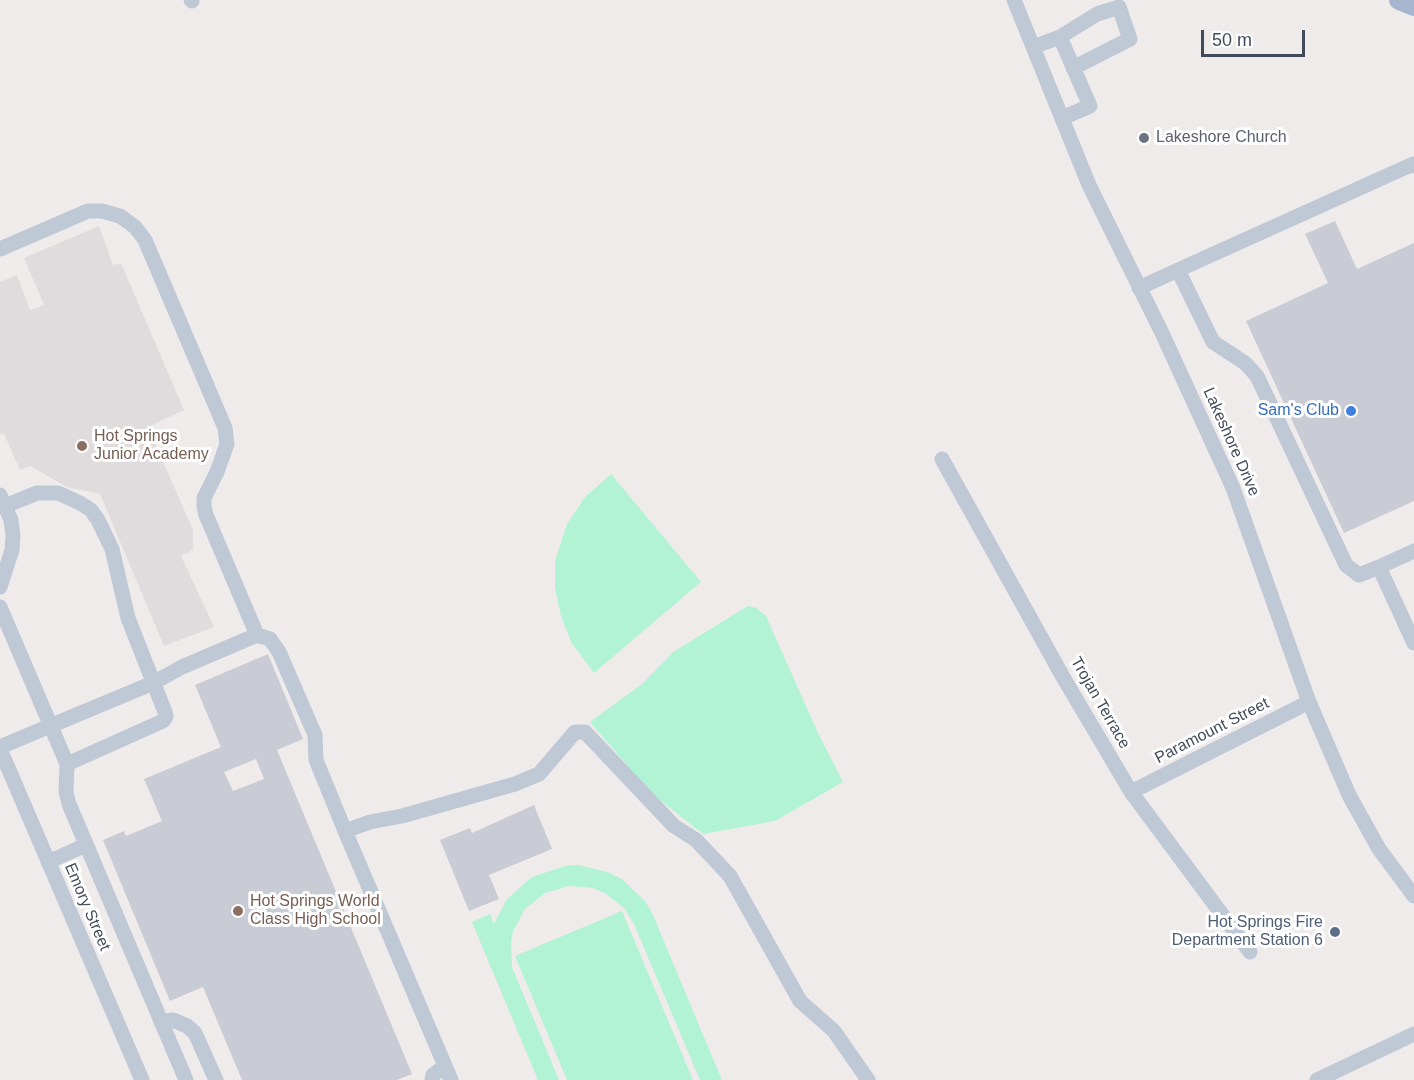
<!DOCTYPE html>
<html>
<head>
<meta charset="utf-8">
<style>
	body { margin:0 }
	#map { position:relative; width:1414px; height:1080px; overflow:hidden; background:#efebeb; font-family:Arial,sans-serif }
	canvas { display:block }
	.scale { position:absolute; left:1201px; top:30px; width:104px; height:27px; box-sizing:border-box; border:3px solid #424b5a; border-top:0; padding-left:8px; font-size:18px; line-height:21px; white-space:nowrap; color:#424b5a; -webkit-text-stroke:4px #fff; paint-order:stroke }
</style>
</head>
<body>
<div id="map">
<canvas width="1414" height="1080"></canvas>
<div class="scale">50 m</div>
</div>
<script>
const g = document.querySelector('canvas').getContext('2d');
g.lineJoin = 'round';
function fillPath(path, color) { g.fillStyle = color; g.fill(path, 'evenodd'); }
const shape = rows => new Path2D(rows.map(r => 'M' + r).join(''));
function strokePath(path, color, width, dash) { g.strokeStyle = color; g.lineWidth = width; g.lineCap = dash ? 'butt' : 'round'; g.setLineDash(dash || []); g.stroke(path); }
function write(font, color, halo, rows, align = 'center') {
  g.font = font + ' Arial,sans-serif'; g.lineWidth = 6; g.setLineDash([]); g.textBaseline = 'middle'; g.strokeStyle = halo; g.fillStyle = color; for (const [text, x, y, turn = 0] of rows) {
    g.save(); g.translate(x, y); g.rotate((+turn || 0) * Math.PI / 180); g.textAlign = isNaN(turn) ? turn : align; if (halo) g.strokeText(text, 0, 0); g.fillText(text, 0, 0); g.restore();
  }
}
fillPath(shape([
	[99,226,113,265,121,263,184,410,148,427,193,530,193,550,181,556,214,627,164,646,100,494,67,487,30,466,20,470,4,434,0,434,0,282,17,275,30,310,44,305,24,258]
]), '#e0dcdd');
fillPath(shape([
	[611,474,701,582,594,673,571,642,561,616,555,588,555,561,567,524,585,497],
	[748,606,756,608,766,616,818,733,843,782,775,821,703,834,651,793,590,722,642,684,673,652],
	[578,865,607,872,622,879,645,901,653,915,722,1080,700,1080,634,924,625,909,605,893,593,888,569,886,545,893,525,909,513,931,511,943,512,967,559,1080,538,1080,472,922,490,914,494,924,507,899,532,877,565,866],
	[622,911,693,1080,567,1080,515,956]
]), '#b2f3d5');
fillPath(shape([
	[1335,221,1357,269,1414,243,1414,501,1344,533,1246,321,1328,283,1305,234],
	[268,654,303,739,277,750,412,1074,397,1080,242,1080,203,987,170,1001,103,840,124,831,126,836,162,821,144,779,221,747,195,685],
	[256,759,264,779,233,791,224,772],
	[534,805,552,849,489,875,499,899,469,911,440,840,470,828,472,833]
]), '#c9ccd4');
strokePath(shape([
	[191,0,192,1],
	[1014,0,1089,185,1162,333,1233,488,1309,702,1349,795,1379,849,1414,896],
	[1060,37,1097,14,1119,7,1130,39,1073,68],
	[1033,47,1060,37,1090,106,1062,118],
	[0,249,88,211,102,211,120,216,135,227,145,240,225,428,227,444,217,472,204,498,204,506,206,515,257,635],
	[1178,270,1413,164,1414,166],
	[1139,288,1178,270,1213,342,1245,363,1257,376,1346,565,1359,575,1379,567,1414,643],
	[942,459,1063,677,1131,792,1250,952],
	[0,495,11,520,13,536,12,550,0,587],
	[5,506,37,493,58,493,80,503,91,510,98,520,112,549,128,618,165,712,166,717,163,721,67,764],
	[1379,567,1414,551],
	[0,607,67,764,66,792,69,804,186,1080],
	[0,747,153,683,182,667,257,635,270,639,279,652,315,735,316,760,345,831,370,822,402,816,515,784,539,774,575,732,585,732,674,826,696,840,730,876,800,1001,834,1031,868,1080],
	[0,749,142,1080],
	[1131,792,1309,702],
	[345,831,451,1080],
	[48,862,86,845],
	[161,1022,173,1020,187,1026,195,1033,216,1080],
	[432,1080,433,1075,445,1066],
	[1317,1080,1414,1034]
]), '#bfc8d5', 15);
strokePath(shape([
	[1399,0,1414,6]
]), '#a7b5ce', 20);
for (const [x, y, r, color] of [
	[1144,138,6,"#6b7280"],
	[1351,411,6,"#3f7fe0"],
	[82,446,6,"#8d6e63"],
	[238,911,6,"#8d6e63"],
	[1335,932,6,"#5c6f8a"]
]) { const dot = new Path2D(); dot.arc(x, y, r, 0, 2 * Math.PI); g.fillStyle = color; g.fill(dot); strokePath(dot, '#fff', 2); }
write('16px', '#5b616d', '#fff', [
	["Lakeshore Church",1156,138]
], 'left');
write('16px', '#366cbe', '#fff', [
	["Sam's Club",1339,411]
], 'right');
write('16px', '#785e54', '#fff', [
	["Hot Springs",94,437],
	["Junior Academy",94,455],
	["Hot Springs World",250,902],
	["Class High School",250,920]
], 'left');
write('16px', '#424b5a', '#fff', [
	["Lakeshore Drive",1231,442,66],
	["Trojan Terrace",1100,703,60],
	["Paramount Street",1212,731,-27],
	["Emory Street",87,907,67]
]);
write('16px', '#4e5e75', '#fff', [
	["Hot Springs Fire",1323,923],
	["Department Station 6",1323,941]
], 'right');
</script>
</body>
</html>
